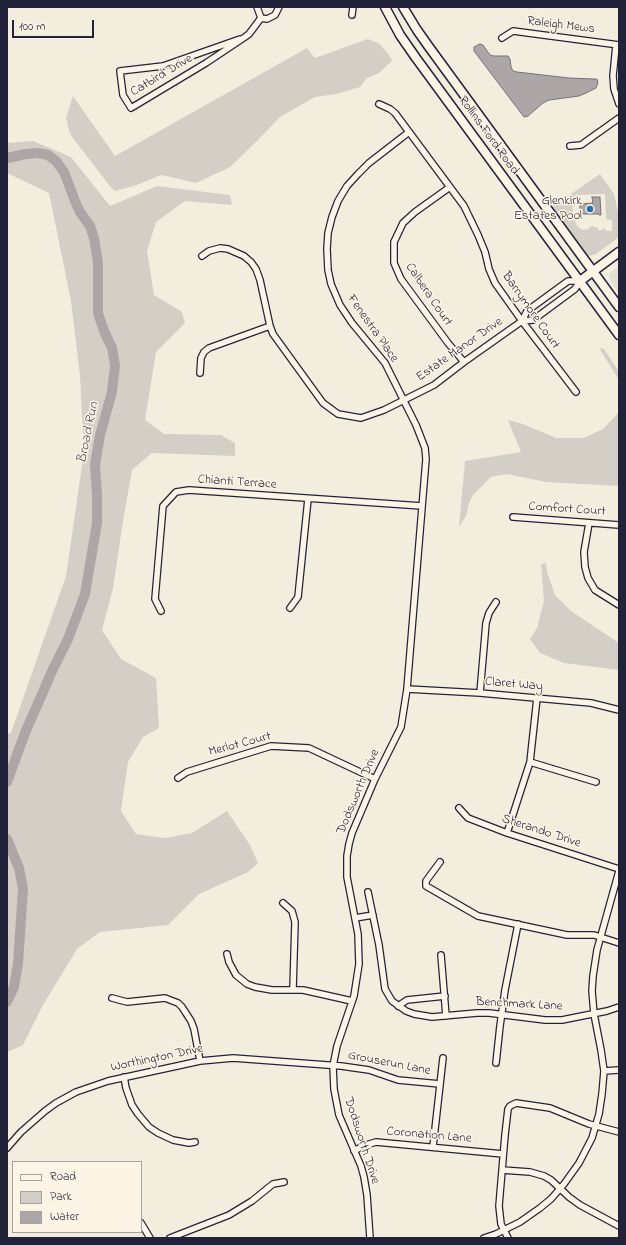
<!DOCTYPE html>
<html>
<head>
<meta charset="utf-8">
<style>
	body { margin:0 }
	#map { position:relative; width:626px; height:1245px; overflow:hidden; background:#f3edde; font-family:"Indie Flower",sans-serif }
	canvas { display:block }
	.frame { position:absolute; inset:0; border:8px solid #22223b; pointer-events:none }
	.legend { position:absolute; left:12px; top:1161px; width:130px; height:72px; box-sizing:border-box; background:#fcf5e5; border:1px solid #a5a1a1; margin:0; padding:5px 7px; list-style:none; font-size:12px; color:#22223b }
	.legend li { display:flex; align-items:center; gap:8px; height:20px }
	.legend b { width:20px; border:1px solid #a5a1a1 }
	.scale { position:absolute; left:12px; top:20px; width:82px; height:18px; box-sizing:border-box; border:2px solid #22223b; border-top:0; padding-left:5px; font-size:12px; line-height:14px; white-space:nowrap; color:#22223b; -webkit-text-stroke:3px #fcf5e5; paint-order:stroke }
</style>
</head>
<body>
<div id="map">
<canvas width="626" height="1245"></canvas>
<div class="frame"></div>
<ul class="legend">
<li><b style="height:5px;background:#fcf5e5"></b>Road</li>
<li><b style="height:11px;background:#d4cfc6"></b>Park</li>
<li><b style="height:11px;background:#aca7a6"></b>Water</li>
</ul>
<div class="scale">100 m</div>
</div>
<script>
const g = document.querySelector('canvas').getContext('2d');
g.lineJoin = 'round';
function fillPath(path, color) { g.fillStyle = color; g.fill(path, 'evenodd'); }
const shape = rows => new Path2D(rows.map(r => 'M' + r).join(''));
function strokePath(path, color, width, dash) { g.strokeStyle = color; g.lineWidth = width; g.lineCap = dash ? 'butt' : 'round'; g.setLineDash(dash || []); g.stroke(path); }
function write(font, color, halo, rows, align = 'center') {
  g.font = font + ' "Indie Flower",sans-serif'; g.lineWidth = 3; g.setLineDash([]); g.textBaseline = 'middle'; g.strokeStyle = halo; g.fillStyle = color; for (const [text, x, y, turn = 0] of rows) {
    g.save(); g.translate(x, y); g.rotate((+turn || 0) * Math.PI / 180); g.textAlign = isNaN(turn) ? turn : align; if (halo) g.strokeText(text, 0, 0); g.fillText(text, 0, 0); g.restore();
  }
}
fillPath(shape([
	[619,266,619,293,609,279,609,275,612,271]
]), '#e3ded2');
fillPath(shape([
	[368,39,380,44,389,55,392,61,379,73,367,78,360,87,336,94,315,97,280,117,256,142,230,167,196,183,161,175,137,185,115,191,109,185,70,134,66,118,73,96,115,156,307,48,315,58],
	[33,141,71,157,110,206,157,186,230,195,232,205,185,201,156,222,147,251,154,295,182,312,185,323,156,352,145,420,164,434,221,435,235,443,235,456,152,453,132,470,123,521,113,588,102,630,121,659,156,678,159,728,143,737,128,762,121,811,136,834,165,838,192,833,227,811,250,845,258,863,248,872,199,894,168,925,100,932,77,949,43,1005,23,1045,7,1052,7,734,11,733,66,576,84,452,80,376,71,301,49,193,7,173,7,143],
	[600,174,614,194,619,216,619,237,596,254,589,256,585,252,552,207],
	[605,194,606,219,612,220,612,229,611,231,606,231,606,229,603,228,603,230,598,230,597,227,593,227,593,225,588,229,583,230,579,228,576,224,575,220,573,218,572,202,577,195],
	[599,348,604,349,619,372,619,380],
	[619,412,619,486,546,482,507,474,491,477,473,495,469,503,466,516,459,527,465,461,521,452,508,420,523,424,556,438,583,438,603,429],
	[546,563,547,572,555,595,571,611,619,643,619,670,564,663,540,653,530,639,537,628,544,601,541,564]
]), '#d4cfc6');
const water = shape([
	[480,44,483,45,490,55,494,56,508,56,510,59,511,67,513,71,517,72,569,78,594,79,597,79,598,83,596,88,586,93,579,96,549,100,543,103,528,116,524,117,474,51,474,47,480,44],
	[592,197,600,197,601,215,599,215,599,214,580,214,580,204,593,203,592,197]
]);
fillPath(water, '#aca7a6');
strokePath(water, '#75727b', 1);
strokePath(shape([
	[7,158,26,154,38,153,48,155,56,161,64,172,75,201,80,212,90,226,94,238,98,263,98,313,104,331,112,348,115,365,112,392,100,435,95,465,97,495,97,523,85,594,68,639,53,669,25,733,7,782],
	[7,839,19,868,23,889,18,964,14,987,7,1002]
]), '#aca7a6', 10);
const street = shape([
	[257,7,261,18,267,19,275,15,279,7],
	[352,15,353,7],
	[502,38,513,31,619,45],
	[240,39,163,66,120,71,123,95,131,108,206,63,245,37,249,34,261,18],
	[616,45,613,76,614,89,619,104],
	[379,104,390,109,395,113,464,206,478,235,485,252,489,269,495,283,522,321,576,392],
	[570,146,581,145,619,118],
	[450,187,415,212,403,223,394,242,394,263,401,279,448,343,464,362],
	[202,256,209,251,220,248,228,249,244,256,251,262,256,269,260,280,270,326,273,334,323,403,338,414,361,418,384,410,434,385,464,362,522,321,527,311,568,281,580,281,575,289,533,320,522,321],
	[200,373,201,358,204,352,209,348,270,326],
	[513,517,619,525],
	[589,523,584,552,585,567,588,578,595,590,619,605],
	[290,608,298,597,308,499],
	[161,611,155,599,163,506,176,492,189,490,422,506],
	[407,689,480,693,591,703,619,710],
	[480,693,486,623,489,613,496,602],
	[530,762,596,782],
	[178,778,187,772,271,746,309,748,375,779],
	[459,808,468,818,507,833,619,869],
	[507,833,530,762,537,698],
	[440,862,426,881,426,886,478,916,567,935,594,935,619,943],
	[368,892,379,945,385,989,392,1001,406,1011,414,1014,432,1017,477,1013,489,1013,545,1020,562,1020,607,1011,619,1007],
	[283,903,292,911,295,922,293,989],
	[355,918,373,915],
	[227,954,229,962,236,975,247,984,255,987,272,990,303,990,352,1001],
	[441,955,446,1016],
	[112,998,127,1002,165,998,178,1003,182,1007,191,1021,194,1029,200,1061],
	[398,1006,407,1000,445,996],
	[496,1063,500,1026,505,990,518,924],
	[604,1071,619,1070],
	[124,1077,126,1088,132,1105,138,1114,149,1127,158,1133,173,1140,189,1143,195,1142],
	[433,1147,443,1058],
	[7,1148,21,1132,45,1111,56,1103,76,1092,108,1081,200,1061,233,1058,341,1066,369,1070,398,1080,440,1084],
	[354,1151,363,1146,376,1142,503,1154],
	[502,1170,530,1172,544,1176,551,1180,569,1197,580,1205,619,1226],
	[141,1223,150,1238],
	[170,1238,229,1215,252,1201,273,1184,284,1182],
	[370,1238,367,1195,364,1177,361,1166,339,1115,334,1089,333,1066,337,1046,354,996,359,964,358,934,347,877,347,856,349,844,352,833,375,779,401,727,407,689,426,459,425,448,416,425,385,363,352,323,340,305,331,284,328,270,327,249,328,233,332,217,338,201,347,186,358,174,369,163,409,132],
	[484,1238,496,1234,520,1222,540,1208,551,1199,564,1184,579,1163,592,1138,599,1114,602,1094,604,1071,601,1050,594,1014,592,991,593,976,597,950,619,871],
	[508,1238,501,1224,499,1206,505,1135,508,1109,510,1106,516,1103,550,1108,589,1124,619,1132]
]);
const secondary = shape([
	[385,7,400,35,416,58,619,335],
	[403,7,417,30,429,47,619,307],
	[580,281,619,252]
]);
strokePath(street, '#22223b', 8);
strokePath(secondary, '#22223b', 11);
strokePath(street, '#fcf5e5', 5.5);
strokePath(secondary, '#fcf5e5', 8);
for (const [x, y, r, color] of [
	[590,209,4,"#1f6fb2"]
]) { const dot = new Path2D(); dot.arc(x, y, r, 0, 2 * Math.PI); g.fillStyle = color; g.fill(dot); strokePath(dot, '#fcf5e5', 1.5); }
write('13px', '#22223b', '#fcf5e5', [
	["Raleigh Mews",561,26,7],
	["Catbird Drive",162,76,-31],
	["Rollins Ford Road",488,136,54],
	["Calbera Court",428,295,56],
	["Barrymore Court",530,311,55],
	["Fenestra Place",372,329,55],
	["Estate Manor Drive",460,350,-35],
	["Chianti Terrace",237,483,4],
	["Comfort Court",567,510,4],
	["Claret Way",514,685,5],
	["Merlot Court",240,745,-15],
	["Dodsworth Drive",359,792,-67],
	["Sherando Drive",541,832,18],
	["Benchmark Lane",519,1005,3],
	["Worthington Drive",157,1059,-12],
	["Grouserun Lane",389,1064,11],
	["Coronation Lane",429,1136,5],
	["Dodsworth Drive",361,1141,72]
]);
write('13px', '#22223b', '#fcf5e5', [
	["Glenkirk",582,202],
	["Estates Pool",582,217]
], 'right');
write('italic 14px', '#525160', '#fcf5e5', [
	["Broad Run",89,433,-78]
]);
</script>
</body>
</html>
